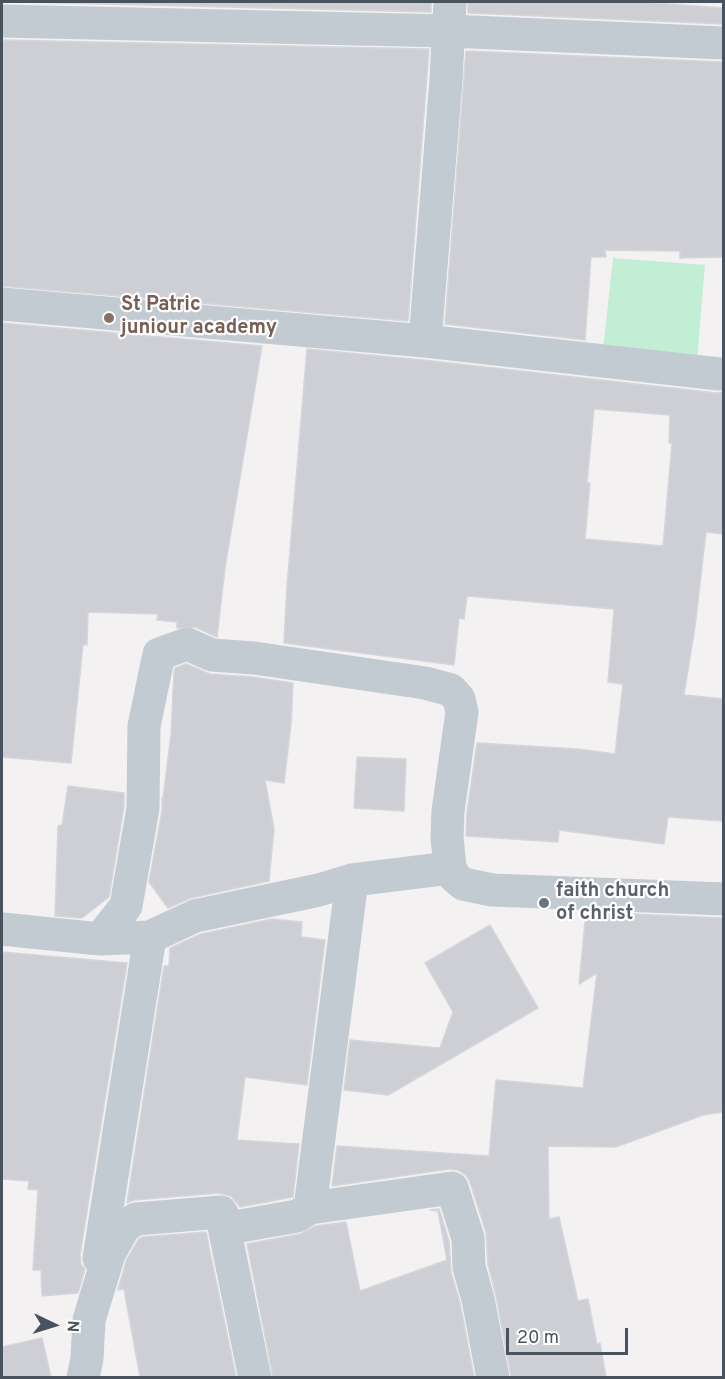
<!DOCTYPE html>
<html>
<head>
<meta charset="utf-8">
<style>
	body { margin:0 }
	#map { position:relative; width:725px; height:1379px; overflow:hidden; background:#f3f1f1; font-family:Overpass,sans-serif }
	canvas { display:block }
	.frame { position:absolute; inset:0; border:3px solid #49535d; pointer-events:none }
	.north { position:absolute; left:24px; top:1295px; width:60px; height:60px; -webkit-text-stroke:4px #fff; paint-order:stroke; rotate:94deg; font-size:16px; font-weight:700; line-height:24px; text-align:center; color:#49535d }
	.north::after { content:''; display:block; margin:auto; width:21px; height:27px; background:#49535d; clip-path:polygon(50% 0,100% 100%,50% 72%,0 100%) }
	.scale { position:absolute; left:506px; top:1328px; width:122px; height:27px; box-sizing:border-box; border:3px solid #49535d; border-top:0; padding-left:8px; font-size:18px; line-height:21px; white-space:nowrap; color:#49535d; -webkit-text-stroke:4px #fff; paint-order:stroke }
</style>
</head>
<body>
<div id="map">
<canvas width="725" height="1379"></canvas>
<div class="frame"></div>
<div class="north">N</div>
<div class="scale">20 m</div>
</div>
<script>
const g = document.querySelector('canvas').getContext('2d');
g.lineJoin = 'round';
function fillPath(path, color) { g.fillStyle = color; g.fill(path, 'evenodd'); }
const shape = rows => new Path2D(rows.map(r => 'M' + r).join(''));
function strokePath(path, color, width, dash) { g.strokeStyle = color; g.lineWidth = width; g.lineCap = dash ? 'butt' : 'round'; g.setLineDash(dash || []); g.stroke(path); }
function write(font, color, halo, rows, align = 'center') {
  g.font = font + ' Overpass,sans-serif'; g.lineWidth = 4.5; g.setLineDash([]); g.textBaseline = 'middle'; g.strokeStyle = halo; g.fillStyle = color; for (const [text, x, y, turn = 0] of rows) {
    g.save(); g.translate(x, y); g.rotate((+turn || 0) * Math.PI / 180); g.textAlign = isNaN(turn) ? turn : align; if (halo) g.strokeText(text, 0, 0); g.fillText(text, 0, 0); g.restore();
  }
}
fillPath(shape([
	[613,258,705,265,697,361,603,350]
]), '#c1eed5');
const building = shape([
	[21,2,431,2,431,12,21,2],
	[468,2,642,2,723,8,723,24,468,13,468,2],
	[2,40,429,49,408,321,2,286,2,40],
	[466,51,723,62,723,257,680,258,680,251,605,250,606,257,591,257,585,340,445,324,466,51],
	[2,323,262,346,225,568,217,637,195,627,177,628,177,622,157,620,158,614,88,612,87,645,83,645,71,763,2,757,2,323],
	[307,349,423,360,717,393,723,392,723,534,706,532,695,627,684,695,723,699,723,821,668,817,664,844,559,830,558,842,466,836,467,813,477,743,578,749,615,754,623,684,608,682,614,609,467,596,464,619,459,618,454,665,284,643,287,586,307,349],
	[594,409,670,415,669,443,672,443,663,546,585,539,590,483,587,483,594,409],
	[186,664,210,674,252,677,293,683,291,725,284,783,265,780,274,829,269,881,191,898,168,908,149,882,162,811,162,798,163,798,171,734,174,672,175,668,186,664],
	[357,757,406,759,404,811,354,808,357,757],
	[68,786,124,793,124,806,109,897,82,918,55,916,58,826,62,825,68,786],
	[586,912,723,918,723,1112,703,1115,616,1147,548,1146,549,1219,559,1217,578,1301,588,1299,597,1344,600,1343,606,1377,511,1377,496,1296,488,1264,486,1232,470,1182,466,1175,458,1170,449,1169,332,1186,337,1146,489,1156,496,1080,583,1088,597,973,579,984,586,912],
	[272,919,302,922,301,937,325,940,307,1085,245,1077,237,1140,299,1144,293,1197,240,1207,231,1196,219,1193,134,1200,127,1203,164,966,169,966,170,948,201,934,272,919],
	[490,925,538,1008,388,1095,344,1090,350,1040,440,1048,453,1012,425,963,490,925],
	[2,952,127,963,80,1255,81,1264,85,1269,78,1293,42,1296,41,1270,33,1270,38,1190,28,1189,29,1181,2,1179,2,952],
	[439,1209,449,1241,451,1272,460,1303,474,1377,273,1377,247,1244,300,1234,316,1226,346,1222,360,1291,447,1260,438,1211,430,1210,439,1209],
	[206,1232,236,1377,140,1377,124,1289,118,1290,126,1261,138,1240,142,1237,206,1232],
	[42,1338,51,1377,2,1377,2,1347,42,1338]
]);
fillPath(building, '#cecfd5');
strokePath(building, '#d5d6dc', 1.5);
strokePath(shape([
	[2,21,449,31,724,43],
	[2,304,425,341,719,374],
	[425,341,446,80,450,2],
	[2,929,100,939,150,937,195,916,319,890,352,880,450,868],
	[100,939,126,906,143,808,144,726,159,654,187,644,212,655,254,658,425,683,451,690,459,699,462,712,448,811,447,837,450,868,454,876,463,884,492,890,724,899],
	[310,1208,352,880],
	[221,1212,255,1378],
	[99,1258,150,937],
	[83,1378,87,1358,89,1320,109,1254,124,1227,136,1219,221,1212,229,1228,297,1216,310,1208,452,1188,468,1238,469,1267,478,1299,493,1378]
]), '#c2cad2', 33);
for (const [x, y, r, color] of [
	[109,318,6,"#8d6e63"],
	[544,903,6,"#6b7280"]
]) { const dot = new Path2D(); dot.arc(x, y, r, 0, 2 * Math.PI); g.fillStyle = color; g.fill(dot); strokePath(dot, '#fff', 2); }
write('bold 20px', '#785e54', '#fff', [
	["St Patric",121,306],
	["juniour academy",121,329]
], 'left');
write('bold 20px', '#5b616d', '#fff', [
	["faith church",556,892],
	["of christ",556,915]
], 'left');
</script>
</body>
</html>
